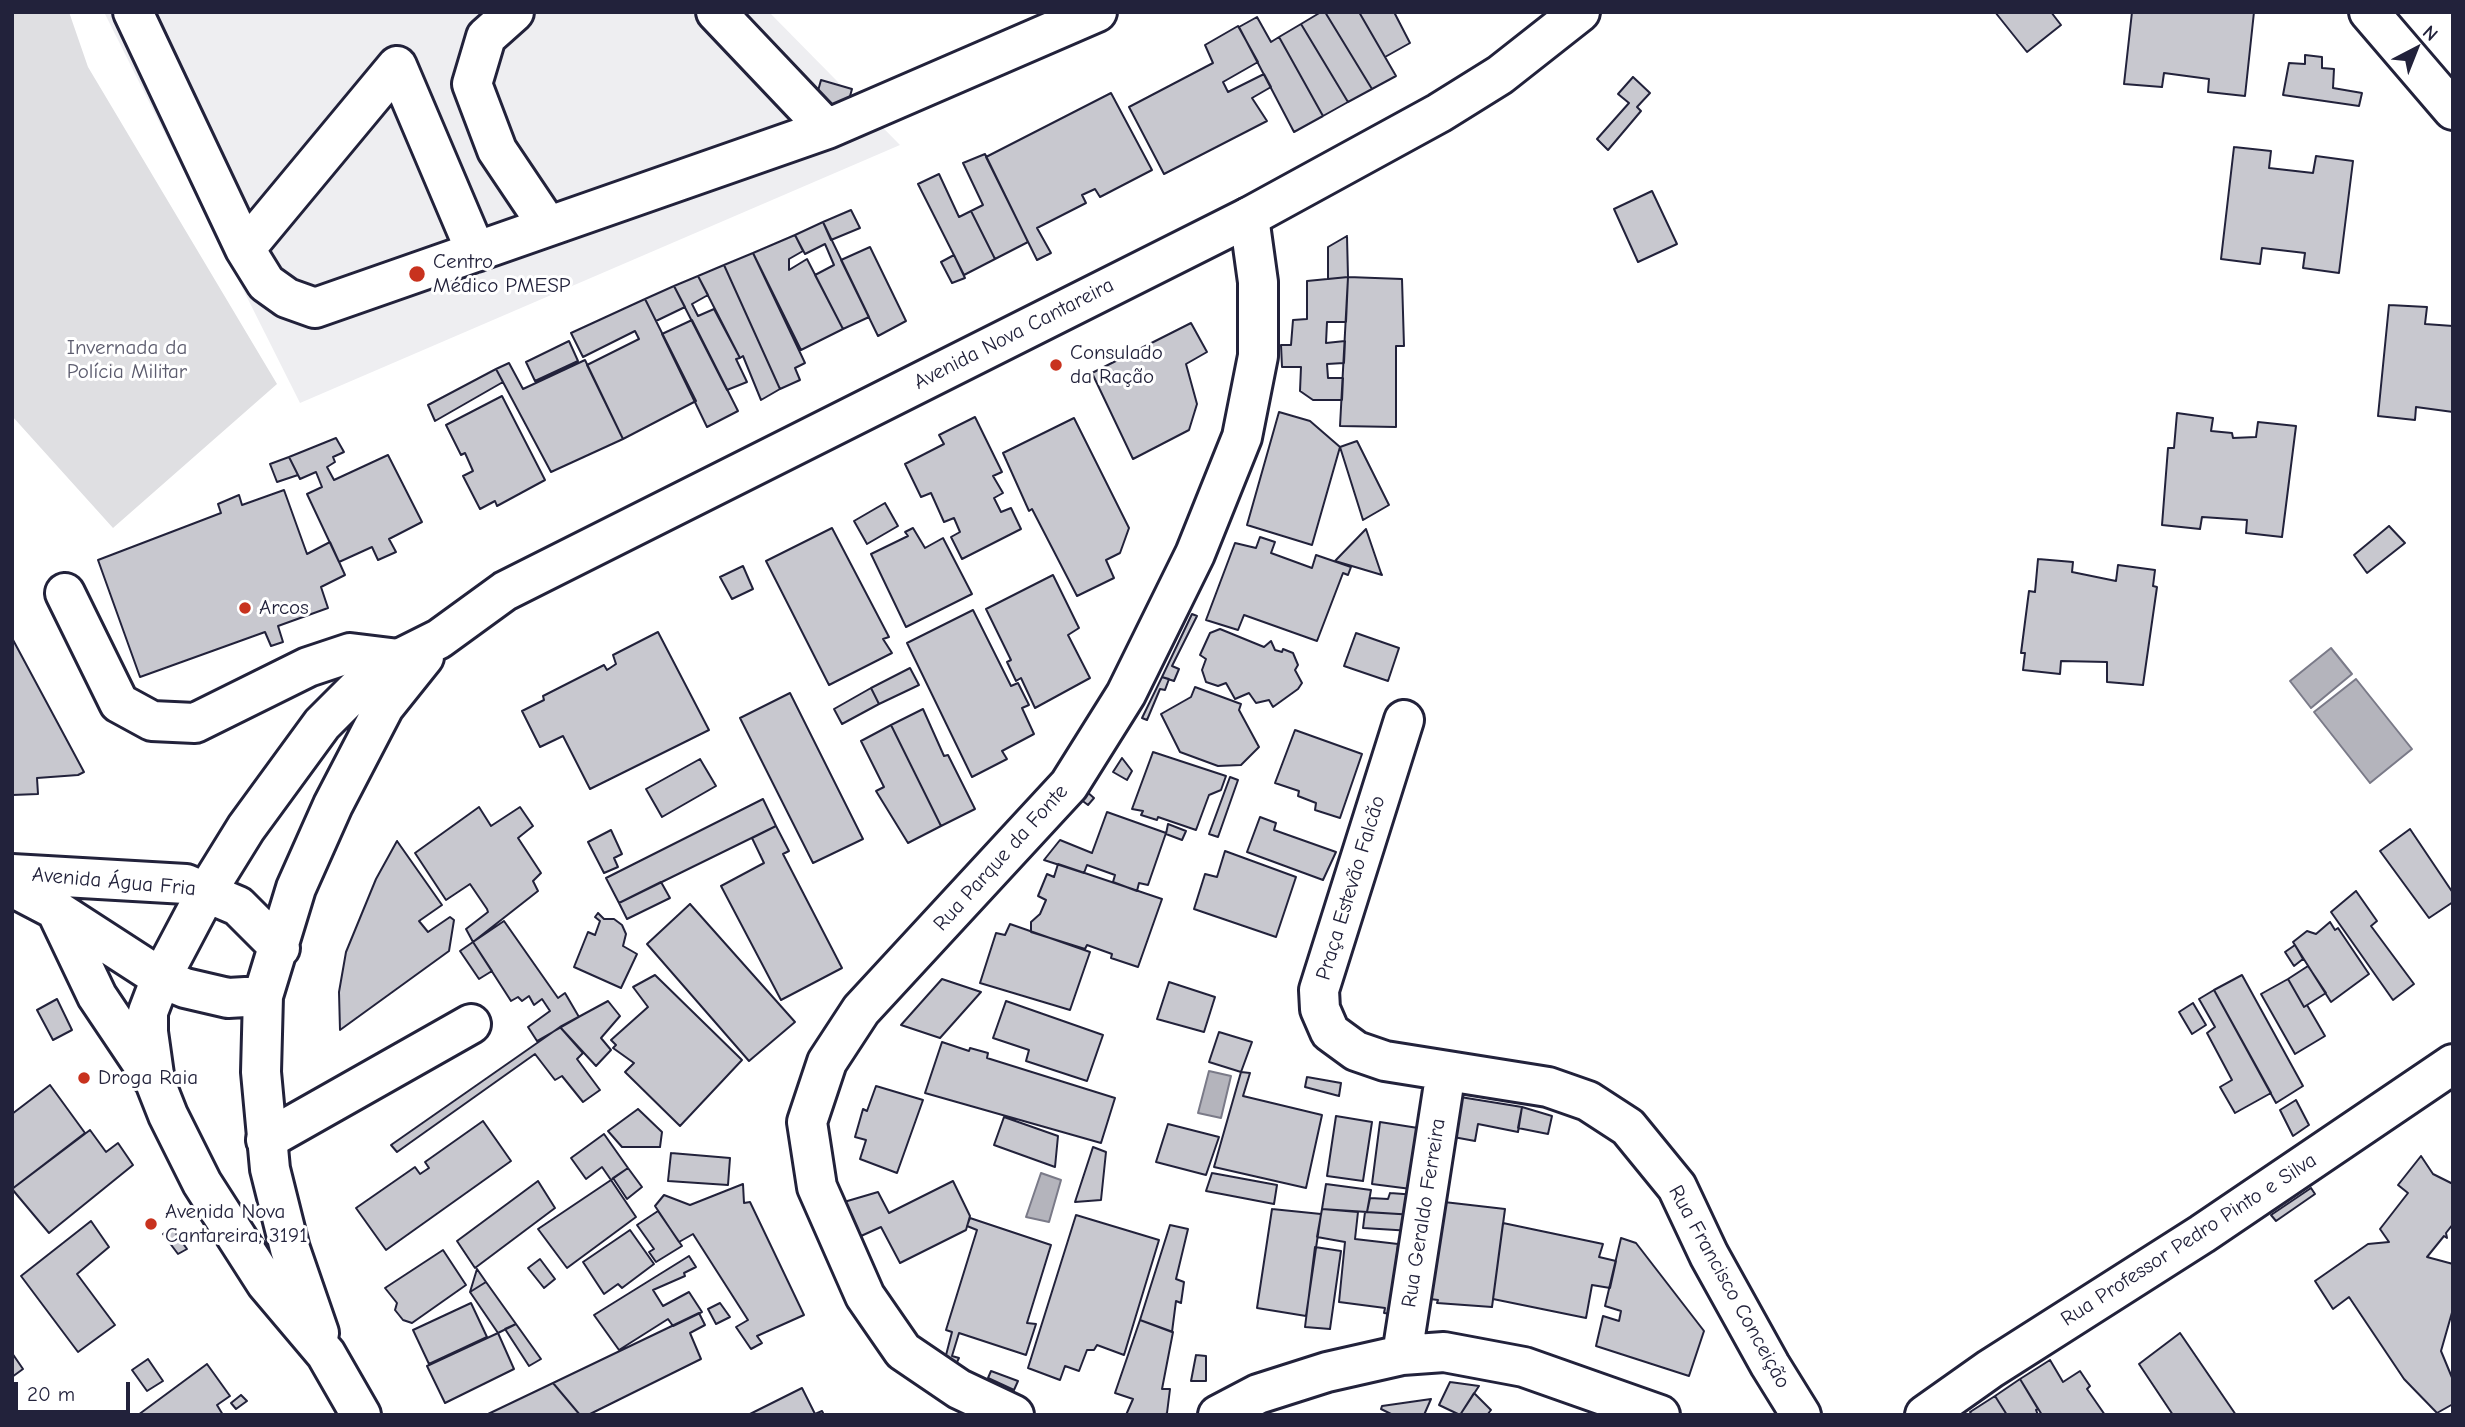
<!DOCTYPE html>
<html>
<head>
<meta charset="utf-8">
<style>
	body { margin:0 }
	#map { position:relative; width:2465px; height:1427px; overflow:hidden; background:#fff; font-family:"Comic Neue",sans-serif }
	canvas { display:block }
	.frame { position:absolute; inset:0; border:14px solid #22223b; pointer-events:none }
	.north { position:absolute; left:2381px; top:14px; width:70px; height:70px; -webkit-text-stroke:5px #fff; paint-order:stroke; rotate:42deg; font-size:19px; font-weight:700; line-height:28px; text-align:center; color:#22223b }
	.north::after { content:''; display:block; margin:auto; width:24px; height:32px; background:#22223b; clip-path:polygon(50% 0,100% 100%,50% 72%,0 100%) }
	.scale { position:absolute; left:14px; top:1382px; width:116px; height:32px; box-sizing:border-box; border:4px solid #22223b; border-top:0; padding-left:9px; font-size:21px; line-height:24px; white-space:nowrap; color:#22223b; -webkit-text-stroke:5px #fff; paint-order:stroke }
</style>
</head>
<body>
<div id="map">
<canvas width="2465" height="1427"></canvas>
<div class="frame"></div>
<div class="north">N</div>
<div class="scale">20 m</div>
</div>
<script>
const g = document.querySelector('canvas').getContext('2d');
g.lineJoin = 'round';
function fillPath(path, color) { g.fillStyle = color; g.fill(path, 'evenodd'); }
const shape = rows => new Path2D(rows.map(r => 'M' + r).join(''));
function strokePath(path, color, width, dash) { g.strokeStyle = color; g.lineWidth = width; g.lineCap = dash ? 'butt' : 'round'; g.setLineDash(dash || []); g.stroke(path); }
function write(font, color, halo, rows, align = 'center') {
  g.font = font + ' "Comic Neue",sans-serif'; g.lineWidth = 6; g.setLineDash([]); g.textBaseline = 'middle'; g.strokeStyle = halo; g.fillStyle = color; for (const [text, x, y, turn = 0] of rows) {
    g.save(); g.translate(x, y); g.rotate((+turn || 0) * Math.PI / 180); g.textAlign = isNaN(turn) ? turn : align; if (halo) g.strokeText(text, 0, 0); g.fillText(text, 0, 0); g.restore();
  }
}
fillPath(shape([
	[104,12,769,12,900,145,300,403]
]), '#eeeef1');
fillPath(shape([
	[12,12,69,12,88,67,277,384,113,528,12,416]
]), '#dfdfe2');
const water = shape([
	[2331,648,2352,674,2311,708,2290,681,2331,648],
	[2356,679,2412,749,2370,783,2314,712,2356,679],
	[1209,1071,1231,1076,1221,1118,1198,1113,1209,1071],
	[1041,1173,1061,1180,1049,1222,1026,1217,1041,1173]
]);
fillPath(water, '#b4b4bc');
strokePath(water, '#7a7a88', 2);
const building = shape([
	[1321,12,1325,12,1372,89,1348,102,1301,24,1321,12],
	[1325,12,1359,12,1396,76,1372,89,1325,12],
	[1359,12,1394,12,1410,43,1385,57,1359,12],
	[1995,12,2051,12,2061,25,2027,52,1995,12],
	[2132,12,2254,12,2245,96,2208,92,2209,79,2164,73,2162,87,2124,84,2132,12],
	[1257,17,1271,42,1279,37,1323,116,1294,132,1239,27,1257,17],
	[1301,24,1348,102,1323,116,1279,37,1301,24],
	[1238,26,1258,62,1223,82,1228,92,1264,74,1271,87,1252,98,1267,121,1164,174,1129,107,1213,63,1205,45,1238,26],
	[2305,55,2322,57,2322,68,2334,69,2333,88,2362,93,2359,106,2283,95,2289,63,2305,64,2305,55],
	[1633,77,1650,93,1637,107,1641,111,1608,150,1597,139,1629,103,1618,94,1633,77],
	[821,80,852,89,844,118,813,109,821,80],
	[1111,93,1152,170,1100,197,1095,189,1082,195,1086,203,1037,228,1051,253,1037,260,986,157,1111,93],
	[2234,147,2271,151,2269,168,2313,173,2316,156,2353,161,2339,273,2303,268,2305,253,2262,248,2260,264,2221,259,2234,147],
	[985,154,1028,242,995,259,971,211,983,205,963,163,985,154],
	[939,174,959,217,971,211,995,259,964,275,918,184,939,174],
	[1652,191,1677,244,1638,262,1614,209,1652,191],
	[851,210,860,228,831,240,823,222,851,210],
	[823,222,869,317,843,329,815,275,834,265,825,244,805,254,795,235,823,222],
	[795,235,803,251,789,259,789,270,807,259,843,329,801,350,753,253,795,235],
	[1347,236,1348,277,1328,279,1328,247,1347,236],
	[870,247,906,321,878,336,841,260,870,247],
	[753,253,805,363,795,368,800,380,780,389,724,265,753,253],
	[954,255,965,278,952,283,941,262,954,255],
	[724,265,780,389,761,400,743,356,740,358,698,276,724,265],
	[698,276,708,295,692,304,698,316,714,309,740,358,736,359,747,382,727,390,674,286,698,276],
	[1348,277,1346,322,1327,322,1326,343,1345,341,1344,363,1327,364,1328,378,1343,378,1342,400,1313,400,1300,391,1301,367,1282,367,1281,345,1291,345,1293,320,1307,319,1307,281,1348,277],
	[1348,277,1402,279,1404,346,1396,346,1396,427,1340,426,1348,277],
	[674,286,685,307,656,321,645,299,674,286],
	[645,299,696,401,623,439,587,365,639,339,635,331,583,357,571,333,645,299],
	[2389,305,2427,307,2425,324,2453,326,2453,412,2416,407,2415,420,2378,416,2389,305],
	[692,320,738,411,707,427,662,334,692,320],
	[1191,323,1207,352,1186,364,1197,404,1189,430,1133,459,1092,373,1191,323],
	[569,341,578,361,535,381,526,362,569,341],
	[585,360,623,439,551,472,496,369,509,363,523,389,585,360],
	[496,369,503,382,435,421,428,405,496,369],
	[502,396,545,480,497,506,495,501,480,509,463,476,473,471,465,453,461,455,446,425,502,396],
	[1279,412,1310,421,1340,447,1312,545,1247,525,1279,412],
	[2177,413,2213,418,2211,431,2232,433,2233,438,2256,437,2258,422,2296,426,2282,537,2246,533,2247,520,2202,517,2200,529,2162,525,2168,448,2174,448,2177,413],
	[975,417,1002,472,993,476,1003,493,994,498,1001,512,1011,508,1021,529,962,559,951,537,960,532,954,518,944,522,931,493,921,497,905,464,944,444,939,435,975,417],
	[1074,418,1129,528,1120,553,1106,560,1114,578,1077,596,1032,509,1029,511,1003,453,1074,418],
	[336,438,344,452,333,457,335,462,327,467,334,480,388,455,422,522,389,539,396,552,378,560,372,547,339,562,307,494,322,487,316,472,300,479,289,457,336,438],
	[1357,441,1389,505,1363,520,1340,447,1357,441],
	[289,457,298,475,277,482,270,464,289,457],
	[284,490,307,554,330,542,345,575,321,587,328,608,278,626,283,642,271,646,265,632,140,677,98,560,221,513,218,504,239,495,242,505,284,490],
	[885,503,898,526,867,544,854,521,885,503],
	[2389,526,2405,543,2367,573,2354,555,2389,526],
	[832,528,889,637,883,639,892,653,829,685,766,561,832,528],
	[913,528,925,548,943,538,972,594,906,627,871,554,908,536,905,532,913,528],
	[1366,529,1381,573,1382,575,1335,561,1366,529],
	[1260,537,1275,542,1271,553,1312,568,1316,555,1351,567,1348,575,1343,573,1317,641,1244,615,1238,630,1206,620,1235,543,1256,548,1260,537],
	[2038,559,2073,562,2072,572,2116,581,2118,565,2155,570,2153,586,2157,587,2143,685,2107,682,2107,662,2061,661,2060,674,2023,670,2025,653,2021,653,2029,591,2035,592,2038,559],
	[743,566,753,589,732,599,720,577,743,566],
	[1053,575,1079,628,1068,635,1090,678,1035,708,1021,678,1016,681,1007,662,1011,660,986,609,1053,575],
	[973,610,1011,686,1018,683,1029,705,1022,708,1034,734,1002,751,1007,759,972,777,907,643,973,610],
	[1192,614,1197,616,1172,666,1179,669,1174,681,1162,677,1192,614],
	[1220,629,1264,647,1271,641,1275,650,1282,652,1283,649,1293,653,1298,665,1295,670,1302,683,1298,689,1273,707,1269,700,1256,703,1249,693,1235,699,1226,683,1218,686,1206,682,1202,670,1206,659,1200,655,1210,633,1220,629],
	[658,632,709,730,590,789,563,736,540,747,522,711,544,700,543,696,604,665,607,670,616,664,613,655,658,632],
	[1356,633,1399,648,1388,681,1344,666,1356,633],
	[12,638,84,772,78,775,37,778,38,794,12,795,12,638],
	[910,668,919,685,879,704,871,688,910,668],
	[1162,677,1169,679,1165,690,1160,689,1147,720,1142,718,1162,677],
	[1195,687,1241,704,1239,710,1259,747,1241,765,1218,766,1180,752,1161,714,1191,697,1195,687],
	[871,688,879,704,842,724,834,709,871,688],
	[790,693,863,839,813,863,740,718,790,693],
	[923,709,944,756,948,755,975,809,941,826,891,725,923,709],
	[891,725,941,826,908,843,876,791,884,787,861,741,891,725],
	[1295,730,1362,754,1340,818,1315,810,1316,803,1298,796,1299,791,1275,783,1295,730],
	[1153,752,1226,776,1221,790,1209,795,1196,830,1158,817,1157,820,1141,815,1143,811,1132,809,1153,752],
	[1122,758,1132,771,1127,780,1113,772,1122,758],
	[700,759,716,786,662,817,646,789,700,759],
	[1230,777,1238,780,1218,837,1209,834,1230,777],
	[1086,791,1094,798,1088,805,1080,799,1086,791],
	[763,799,776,826,619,903,606,878,763,799],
	[479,807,491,826,520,807,533,826,518,838,541,873,533,881,538,891,473,942,466,929,488,912,487,909,470,884,446,900,415,853,479,807],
	[1107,812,1166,833,1148,885,1139,883,1137,891,1113,882,1115,875,1087,865,1084,873,1044,860,1060,840,1092,853,1107,812],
	[1260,817,1276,823,1274,830,1336,852,1323,880,1247,852,1260,817],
	[1168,824,1186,831,1182,840,1166,834,1168,824],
	[776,826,789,851,783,854,842,968,781,1000,721,886,764,863,752,838,776,826],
	[2410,829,2453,893,2453,902,2429,918,2380,851,2410,829],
	[611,830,622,854,614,858,618,867,604,873,588,842,611,830],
	[397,841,442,905,419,921,428,932,450,917,454,920,449,951,340,1030,339,992,346,952,376,879,397,841],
	[1225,851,1296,877,1276,937,1194,909,1205,874,1217,877,1225,851],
	[1058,864,1162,899,1138,967,1111,958,1112,954,1087,945,1085,949,1031,932,1031,922,1040,914,1046,900,1038,896,1047,874,1054,877,1058,864],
	[661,882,670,898,627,919,619,903,661,882],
	[2356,891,2377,921,2371,926,2414,984,2393,1000,2331,912,2356,891],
	[690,904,795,1022,749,1061,647,944,690,904],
	[598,913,604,919,614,919,622,925,626,934,623,946,637,954,621,988,574,967,588,932,595,935,600,921,595,917,598,913],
	[504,921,558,998,565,993,579,1017,537,1041,528,1027,550,1011,542,999,534,1005,529,996,522,1001,518,997,511,1001,473,942,504,921],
	[2330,922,2335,930,2338,928,2369,974,2331,1002,2293,942,2307,931,2316,934,2330,922],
	[1010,924,1090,952,1070,1010,980,983,996,933,1005,935,1010,924],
	[473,942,492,971,479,979,460,951,473,942],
	[2295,945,2303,959,2294,966,2285,952,2295,945],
	[2308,966,2326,993,2304,1007,2288,979,2308,966],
	[655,975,742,1060,680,1126,625,1072,634,1063,613,1048,616,1045,611,1040,648,1007,633,987,655,975],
	[2242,975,2303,1086,2276,1103,2214,990,2242,975],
	[942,979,981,992,940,1038,901,1025,942,979],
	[2288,979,2304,1007,2307,1005,2325,1036,2295,1054,2261,994,2288,979],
	[1169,982,1215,997,1204,1032,1157,1019,1169,982],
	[2214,990,2271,1093,2235,1113,2220,1087,2232,1080,2207,1033,2215,1027,2199,999,2214,990],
	[57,999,72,1030,53,1040,37,1010,57,999],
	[608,1001,620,1016,601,1038,611,1050,596,1066,560,1027,608,1001],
	[1006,1001,1103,1035,1087,1081,1026,1061,1029,1050,993,1038,1006,1001],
	[2193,1003,2206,1025,2192,1034,2179,1012,2193,1003],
	[560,1027,583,1053,577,1059,600,1090,583,1102,562,1076,555,1080,535,1054,397,1152,391,1145,560,1027],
	[1219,1032,1252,1042,1241,1072,1209,1062,1219,1032],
	[942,1042,969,1051,970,1048,988,1053,987,1058,1115,1098,1101,1143,925,1093,942,1042],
	[1241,1072,1250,1073,1243,1096,1322,1115,1306,1188,1214,1167,1241,1072],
	[1307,1077,1341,1083,1339,1096,1305,1087,1307,1077],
	[50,1085,85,1133,12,1189,12,1114,50,1085],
	[876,1086,923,1100,897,1173,860,1159,866,1140,855,1137,863,1109,867,1111,876,1086],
	[1454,1096,1522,1107,1518,1132,1478,1124,1475,1141,1448,1136,1454,1096],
	[2296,1100,2309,1125,2293,1136,2280,1110,2296,1100],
	[1522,1107,1552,1116,1548,1134,1518,1128,1522,1107],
	[638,1109,662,1132,660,1147,622,1147,608,1131,638,1109],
	[1336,1116,1372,1122,1363,1181,1327,1176,1336,1116],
	[1004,1117,1058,1136,1055,1167,994,1145,1004,1117],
	[483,1121,511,1161,386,1250,356,1208,415,1167,420,1174,429,1168,425,1162,483,1121],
	[1380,1122,1418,1128,1416,1136,1426,1137,1411,1189,1372,1184,1380,1122],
	[1168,1124,1219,1137,1206,1175,1156,1162,1168,1124],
	[90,1130,106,1152,118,1143,133,1165,49,1233,12,1189,90,1130],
	[604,1134,628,1168,611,1180,602,1167,586,1179,571,1158,604,1134],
	[1093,1147,1106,1152,1101,1200,1075,1202,1093,1147],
	[671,1153,730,1158,728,1185,668,1181,671,1153],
	[2421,1156,2433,1174,2453,1184,2453,1224,2446,1233,2447,1238,2444,1236,2427,1257,2453,1264,2453,1309,2441,1351,2453,1380,2453,1404,2437,1413,2404,1379,2349,1297,2333,1309,2315,1281,2368,1244,2389,1242,2380,1229,2408,1193,2398,1185,2421,1156],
	[628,1168,642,1187,627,1199,613,1178,628,1168],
	[1212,1173,1277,1185,1274,1204,1206,1191,1212,1173],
	[611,1180,636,1217,567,1268,538,1229,611,1180],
	[538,1181,555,1208,475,1268,457,1241,538,1181],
	[953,1181,970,1216,966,1230,900,1263,881,1227,861,1236,844,1202,878,1192,889,1213,953,1181],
	[743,1184,744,1203,750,1202,804,1315,757,1336,762,1343,751,1349,736,1327,748,1320,693,1234,679,1242,655,1206,664,1195,690,1205,743,1184],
	[1326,1184,1371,1190,1367,1212,1322,1209,1326,1184],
	[2311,1188,2315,1194,2276,1221,2271,1215,2311,1188],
	[1390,1193,1417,1195,1415,1215,1367,1212,1370,1198,1388,1199,1390,1193],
	[1444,1202,1505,1209,1492,1307,1437,1303,1438,1300,1430,1299,1444,1202],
	[1272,1209,1321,1214,1306,1316,1257,1308,1272,1209],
	[1322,1209,1358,1212,1355,1239,1398,1244,1391,1314,1384,1313,1385,1308,1339,1302,1345,1242,1317,1237,1322,1209],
	[658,1211,682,1246,656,1262,649,1252,654,1249,637,1225,658,1211],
	[1365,1212,1415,1215,1412,1231,1363,1228,1365,1212],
	[1076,1215,1159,1240,1124,1355,1097,1345,1094,1350,1087,1350,1079,1371,1065,1366,1060,1380,1028,1368,1076,1215],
	[970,1218,1051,1245,1027,1323,1036,1324,1026,1355,959,1333,952,1356,959,1358,956,1364,945,1359,952,1332,946,1330,977,1230,967,1226,970,1218],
	[91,1221,109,1247,77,1274,115,1325,78,1352,21,1276,91,1221],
	[1503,1223,1603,1244,1599,1257,1616,1261,1610,1288,1592,1285,1586,1318,1493,1299,1503,1223],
	[1170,1225,1188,1229,1176,1279,1184,1282,1181,1303,1176,1301,1172,1332,1140,1320,1170,1225],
	[172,1228,187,1249,178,1254,163,1234,172,1228],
	[630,1230,654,1264,622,1288,618,1284,604,1294,583,1262,630,1230],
	[1621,1238,1636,1243,1704,1331,1689,1376,1596,1346,1603,1316,1619,1321,1621,1311,1605,1306,1621,1238],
	[1315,1247,1341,1251,1330,1329,1305,1327,1315,1247],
	[443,1250,466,1285,412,1323,403,1320,395,1310,397,1303,385,1288,443,1250],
	[689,1256,696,1267,684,1273,685,1276,653,1290,663,1306,689,1292,702,1312,673,1326,668,1319,619,1350,594,1315,689,1256],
	[540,1259,555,1279,544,1288,528,1268,540,1259],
	[477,1269,486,1282,470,1292,477,1269],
	[486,1282,516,1324,498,1333,470,1292,486,1282],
	[471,1303,487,1337,429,1364,413,1330,471,1303],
	[720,1303,730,1317,716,1324,708,1309,720,1303],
	[699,1313,705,1325,690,1333,701,1359,588,1415,580,1415,553,1383,699,1313],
	[1140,1320,1173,1332,1162,1389,1170,1389,1167,1413,1164,1415,1126,1415,1133,1399,1115,1393,1140,1320],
	[516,1324,541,1359,529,1366,505,1329,516,1324],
	[498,1333,514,1369,445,1403,427,1366,498,1333],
	[2180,1333,2236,1415,2173,1415,2139,1364,2180,1333],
	[12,1353,23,1369,12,1377,12,1353],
	[1196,1355,1206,1356,1206,1381,1191,1381,1196,1355],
	[148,1359,163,1381,147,1391,132,1370,148,1359],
	[2050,1360,2063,1382,2080,1371,2090,1386,2087,1389,2105,1415,2042,1415,2020,1379,2050,1360],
	[207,1364,230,1396,217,1405,223,1415,138,1415,207,1364],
	[991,1371,1018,1381,1014,1390,988,1378,991,1371],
	[2020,1379,2038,1409,2036,1410,2038,1415,2007,1415,1995,1396,2020,1379],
	[1450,1382,1479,1386,1460,1415,1439,1405,1450,1382],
	[553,1383,580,1415,486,1415,553,1383],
	[802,1388,815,1414,822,1411,824,1415,748,1415,802,1388],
	[1474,1393,1491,1410,1487,1415,1460,1415,1474,1393],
	[241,1395,247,1401,236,1409,231,1403,241,1395],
	[1995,1396,2007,1415,1972,1415,1970,1412,1995,1396],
	[1431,1399,1424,1415,1393,1415,1381,1409,1382,1406,1431,1399]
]);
fillPath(building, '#c8c8cf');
strokePath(building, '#22223b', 2);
const minor = shape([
	[133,12,245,249,266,283,287,298,315,308,827,129,1097,12],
	[514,12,486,37,472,84,497,150,548,226],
	[716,12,827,129],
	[2369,12,2453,110],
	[245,249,397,66,476,252],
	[65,593,119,703,152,721,195,723,308,667,350,653,399,659],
	[1404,720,1319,990,1320,1009,1330,1032,1356,1051,1385,1061,1548,1087,1588,1101,1628,1127,1677,1187,1709,1255,1770,1365,1801,1415],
	[266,1140,471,1024],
	[1402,1355,1446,1071],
	[1014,1415,959,1389,903,1351,865,1296,817,1187,807,1122,827,1062,861,1010,1069,785,1126,694,1195,554,1242,437,1258,356,1258,282,1249,217],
	[1218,1415,1258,1394,1327,1372,1402,1355,1444,1352,1524,1367,1660,1415],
	[1925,1415,1990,1369,2202,1234,2453,1064]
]);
const major = shape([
	[12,874,186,884,238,906,280,948],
	[12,887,56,910,161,978,185,988,228,998,263,996],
	[56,910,97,996,152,1078],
	[319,1333,290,1249,270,1169,261,1072,263,996,296,888,333,805,384,707,424,657],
	[361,1415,326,1354,266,1283,202,1183,168,1115,155,1082,148,1032,148,1012,161,978,207,891,246,828,322,724,363,683,399,659,439,639,505,591,1249,217,1439,113,1500,75,1580,12]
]);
strokePath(minor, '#22223b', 44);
strokePath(major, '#22223b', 44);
strokePath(minor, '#fff', 38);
strokePath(major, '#fff', 38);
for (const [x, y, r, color] of [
	[417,274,9,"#c8321e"],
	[1056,365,7,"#c8321e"],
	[245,608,7,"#c8321e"],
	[84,1078,7,"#c8321e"],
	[151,1224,7,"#c8321e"]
]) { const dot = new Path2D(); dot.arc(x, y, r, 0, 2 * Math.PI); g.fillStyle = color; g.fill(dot); strokePath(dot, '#fff', 2.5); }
write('21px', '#22223b', '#fff', [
	["Centro",433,262],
	["Médico PMESP",433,286],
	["Consulado",1070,353],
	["da Ração",1070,377],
	["Arcos",259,608],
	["Droga Raia",98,1078],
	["Avenida Nova",165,1212],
	["Cantareira, 3191",165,1236]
], 'left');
write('21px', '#22223b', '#fff', [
	["Avenida Nova Cantareira",1014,334,-27],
	["Rua Parque da Fonte",1001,858,-48],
	["Avenida Água Fria",114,882,5],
	["Praça Estevão Falcão",1351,888,-73],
	["Rua Geraldo Ferreira",1424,1213,-81],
	["Rua Professor Pedro Pinto e Silva",2189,1240,-33],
	["Rua Francisco Conceição",1729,1287,61]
]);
write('21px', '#5b5b6d', '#fff', [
	["Invernada da",127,348],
	["Polícia Militar",127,372]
]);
</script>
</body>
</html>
